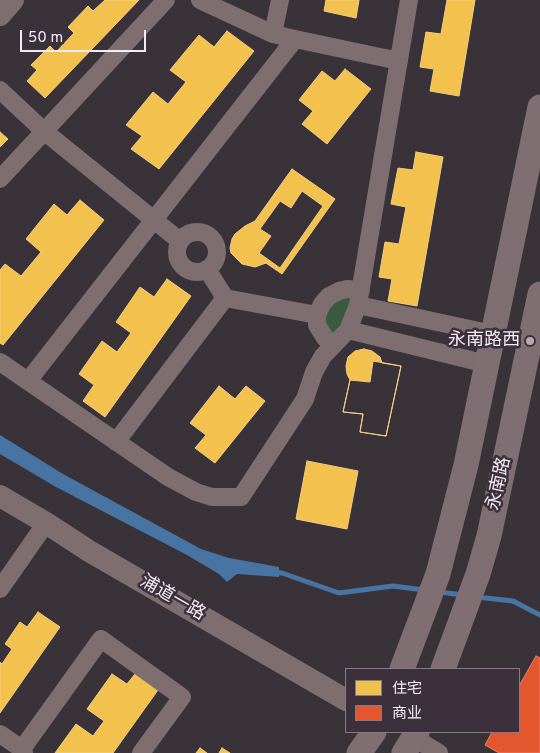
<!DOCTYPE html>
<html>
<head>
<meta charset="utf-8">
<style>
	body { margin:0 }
	#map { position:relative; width:540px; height:753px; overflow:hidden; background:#393339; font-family:Overpass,"Noto Sans SC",sans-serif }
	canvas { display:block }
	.legend { position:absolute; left:345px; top:668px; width:175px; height:65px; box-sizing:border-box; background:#3c303c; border:1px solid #867b86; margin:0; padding:6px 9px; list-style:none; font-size:15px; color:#f4ecf4 }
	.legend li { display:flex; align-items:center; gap:10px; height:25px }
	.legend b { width:25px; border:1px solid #867b86 }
	.scale { position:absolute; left:20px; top:30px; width:126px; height:22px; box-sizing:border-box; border:2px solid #f4ecf4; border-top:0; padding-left:6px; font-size:15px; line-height:18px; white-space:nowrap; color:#f4ecf4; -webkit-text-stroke:4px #3c303c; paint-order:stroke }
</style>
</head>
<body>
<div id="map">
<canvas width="540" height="753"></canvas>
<ul class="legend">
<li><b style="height:14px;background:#f2c14e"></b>住宅</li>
<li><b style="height:14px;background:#e4572e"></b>商业</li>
</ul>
<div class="scale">50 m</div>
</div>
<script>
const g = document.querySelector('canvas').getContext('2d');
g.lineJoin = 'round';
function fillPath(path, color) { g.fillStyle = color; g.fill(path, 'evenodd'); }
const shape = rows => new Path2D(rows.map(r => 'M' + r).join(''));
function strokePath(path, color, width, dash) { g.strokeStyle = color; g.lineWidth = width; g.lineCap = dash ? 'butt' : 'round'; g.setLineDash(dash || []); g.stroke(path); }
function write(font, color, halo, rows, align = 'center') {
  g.font = font + ' Overpass,"Noto Sans SC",sans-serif'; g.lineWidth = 5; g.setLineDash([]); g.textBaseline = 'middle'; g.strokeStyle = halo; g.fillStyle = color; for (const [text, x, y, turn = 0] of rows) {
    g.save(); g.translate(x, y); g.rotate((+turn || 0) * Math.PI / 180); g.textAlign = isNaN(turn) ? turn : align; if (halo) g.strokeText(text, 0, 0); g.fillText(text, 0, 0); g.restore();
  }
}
fillPath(shape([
	[351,297,350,306,341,324,330,336,322,314,331,301]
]), '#3b5a42');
fillPath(shape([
	[0,435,63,474,201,549,229,558,279,567,279,577,237,574,227,582,219,574,187,555,56,487,0,454]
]), '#4874a4');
const homes = shape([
	[105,0,139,0,45,98,27,81,37,70,31,65,50,46,56,52,74,33,68,27,88,6,93,11,105,0],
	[326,0,359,0,356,18,324,11,326,0],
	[447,0,475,0,459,96,430,91,434,69,420,67,426,32,441,34,447,0],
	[227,31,254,51,159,169,131,149,142,136,126,125,153,92,168,104,186,82,170,70,199,35,214,47,227,31],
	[345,69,371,89,327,144,302,124,313,111,299,100,322,71,335,81,345,69],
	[0,132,8,139,0,147,0,132],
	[416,152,443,157,417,306,388,301,392,279,379,277,385,242,399,244,406,207,391,204,398,168,413,170,416,152],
	[292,169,335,199,282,274,266,263,255,267,242,264,231,253,230,248,232,239,235,234,245,226,255,221,292,169],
	[302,191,323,206,280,268,259,253,271,236,260,229,280,201,291,208,302,191],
	[80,200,104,220,3,345,0,343,0,270,5,264,21,276,41,252,26,239,54,204,67,215,80,200],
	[167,279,191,296,105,417,83,401,94,385,79,374,102,341,117,352,131,333,116,322,140,287,154,297,167,279],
	[364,349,372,351,380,357,382,363,401,366,386,436,360,432,363,414,343,412,350,380,347,374,346,366,348,357,355,351,364,349],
	[373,361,401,366,386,436,360,432,363,414,343,412,350,380,370,382,373,361],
	[219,386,235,399,246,386,265,401,215,463,195,448,206,435,190,423,219,386],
	[307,461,358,471,347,529,296,519,307,461],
	[38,612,60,627,0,713,0,662,2,664,12,649,5,644,20,622,27,627,38,612],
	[112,674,127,684,135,674,158,690,113,753,55,753,76,724,93,736,104,721,87,709,112,674],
	[200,748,207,753,196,753,200,748],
	[222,748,230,753,219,753,222,748]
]);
fillPath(homes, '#f2c14e');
strokePath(homes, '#f3ce80', 1);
const shops = shape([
	[536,656,540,658,540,753,499,753,485,745,492,732,519,732,519,686,536,656]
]);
fillPath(shops, '#e4572e');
strokePath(shops, '#e98469', 1);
strokePath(shape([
	[274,572,282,573,339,593,393,586,424,590],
	[439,592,463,595],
	[477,597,513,601,540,615]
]), '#4874a4', 5);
strokePath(shape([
	[200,0,273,34],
	[295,39,399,61],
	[0,90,45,132,180,241],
	[0,179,166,0],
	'177 252a20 20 0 1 1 40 0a20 20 0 1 1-40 0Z',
	[207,269,225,298,317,315],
	[358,305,493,334],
	[348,330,487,364],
	[334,345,325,338,317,325,317,315,322,304,329,296,339,291,347,289,361,290],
	[0,362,168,477,196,492,212,497,241,497,305,399,314,372,323,356,348,330,358,305,409,0],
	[28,381,295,39,273,34,280,0],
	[116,442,225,298],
	[0,589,46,523],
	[0,734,22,749,24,753],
	[414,738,439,753],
	[22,749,101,639,182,697,141,753]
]), '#7e6e70', 18);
strokePath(shape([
	[0,15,13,0],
	[0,496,46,523,89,551,346,700]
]), '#7e6e70', 22);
strokePath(shape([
	[402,669,438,574,466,465,540,107],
	[443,669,478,574,489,536,540,294],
	[359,753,374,732],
	[404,753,417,732]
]), '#806f72', 25);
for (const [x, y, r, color] of [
	[530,341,5,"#b3abb3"]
]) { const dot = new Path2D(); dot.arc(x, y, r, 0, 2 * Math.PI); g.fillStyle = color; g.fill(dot); strokePath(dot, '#3c303c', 2); }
write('18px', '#f4ecf4', '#3c303c', [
	["永南路西",520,341]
], 'right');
write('18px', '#f4ecf4', '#3c303c', [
	["永南路",500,484,-77],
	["浦道一路",172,599,30]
]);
</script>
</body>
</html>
